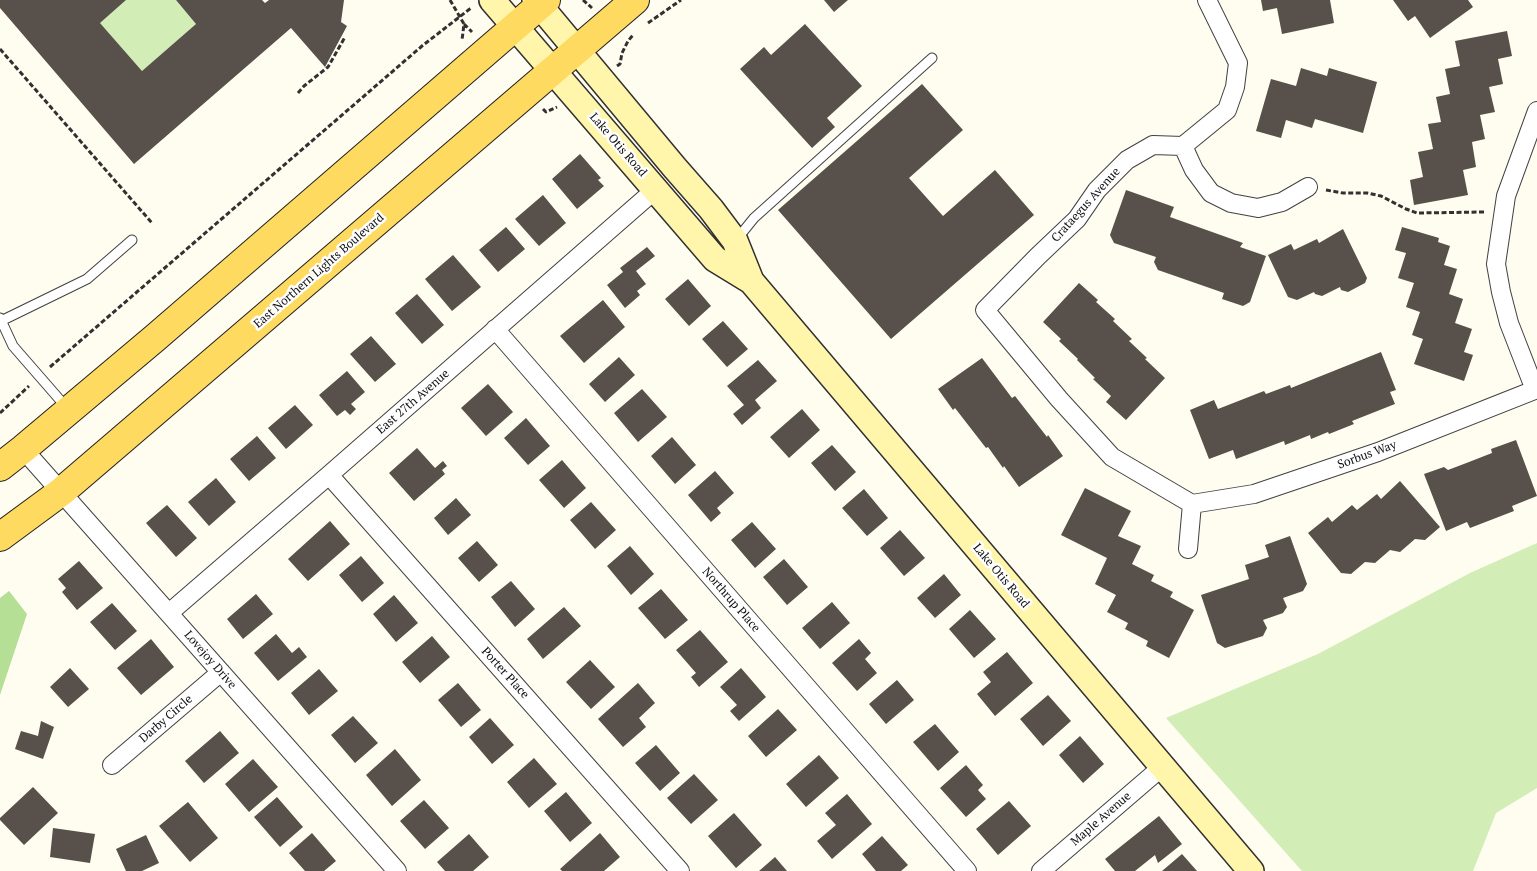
<!DOCTYPE html>
<html>
<head>
<meta charset="utf-8">
<style>
	body { margin:0 }
	canvas { display:block; background:#fffcf0 }
</style>
</head>
<body>
<canvas width="1537" height="871"></canvas>
<script>
const g = document.querySelector('canvas').getContext('2d');
g.lineJoin = 'round';
function fillPath(path, color) { g.fillStyle = color; g.fill(path, 'evenodd'); }
const shape = rows => new Path2D(rows.map(r => 'M' + r).join(''));
function strokePath(path, color, width, dash) { g.strokeStyle = color; g.lineWidth = width; g.lineCap = dash ? 'butt' : 'round'; g.setLineDash(dash || []); g.stroke(path); }
function write(font, color, halo, rows, align = 'center') {
  g.font = font + ' "PT Serif",serif'; g.lineWidth = 5; g.setLineDash([]); g.textBaseline = 'middle'; g.strokeStyle = halo; g.fillStyle = color; for (const [text, x, y, turn = 0] of rows) {
    g.save(); g.translate(x, y); g.rotate((+turn || 0) * Math.PI / 180); g.textAlign = isNaN(turn) ? turn : align; if (halo) g.strokeText(text, 0, 0); g.fillText(text, 0, 0); g.restore();
  }
}
fillPath(shape([
	[126,0,176,0,196,24,142,71,100,23],
	[1537,543,1537,788,1496,813,1473,871,1302,871,1166,718,1318,654,1470,573]
]), '#d2edb6');
fillPath(shape([
	[9,591,27,614,0,695,0,598]
]), '#b5df94');
fillPath(shape([
	[0,0,126,0,100,23,142,71,196,24,176,0,262,0,265,3,269,0,344,0,341,22,347,26,325,67,291,28,134,164,0,8],
	[824,0,848,0,834,12],
	[1261,0,1330,0,1334,23,1282,34,1277,8,1263,11],
	[1393,0,1468,0,1473,7,1430,38,1415,16,1408,21],
	[805,24,862,86,827,118,835,127,812,148,740,69,764,47,771,55],
	[1507,31,1512,56,1498,59,1503,84,1489,87,1495,112,1480,115,1485,139,1472,142,1476,167,1463,170,1468,195,1414,205,1410,180,1423,177,1418,152,1433,149,1428,124,1441,122,1436,97,1450,94,1445,69,1460,66,1455,41],
	[1301,68,1327,76,1329,68,1377,82,1363,133,1315,119,1312,128,1286,120,1281,138,1256,131,1271,79,1296,86],
	[922,84,963,130,909,178,943,216,995,170,1034,215,891,339,778,210],
	[580,154,601,178,598,180,604,186,577,209,552,179],
	[1126,190,1174,207,1170,217,1243,243,1240,247,1266,256,1250,302,1243,306,1222,299,1224,293,1158,270,1154,262,1156,257,1114,243,1110,235],
	[543,195,566,223,539,246,515,219],
	[506,227,525,249,498,272,479,250],
	[1402,227,1439,238,1438,242,1450,246,1444,265,1457,269,1449,294,1463,299,1455,323,1472,329,1464,352,1473,355,1464,381,1414,364,1423,339,1412,335,1420,312,1406,307,1414,283,1398,278,1406,253,1395,250],
	[1343,229,1367,278,1365,283,1348,292,1341,290,1340,287,1322,296,1315,294,1314,292,1297,300,1288,297,1268,255,1291,244,1294,250,1317,239,1319,243],
	[647,247,655,256,636,271,646,284,637,291,640,295,625,308,607,285,623,272,620,268],
	[453,255,481,287,452,311,425,279],
	[688,279,711,306,689,326,665,299],
	[1079,283,1098,300,1096,302,1115,319,1113,321,1132,339,1129,341,1147,358,1145,359,1165,378,1126,420,1106,402,1111,396,1093,379,1095,378,1077,360,1078,359,1059,341,1061,339,1043,322],
	[417,294,444,325,422,344,395,313],
	[603,300,625,327,584,363,560,336],
	[723,321,748,349,727,367,702,339],
	[371,336,396,364,375,382,350,354],
	[1381,352,1396,390,1390,392,1395,404,1352,421,1354,424,1329,434,1328,432,1311,439,1310,435,1285,445,1284,441,1236,459,1233,450,1209,459,1190,410,1214,400,1218,409,1264,391,1266,394,1290,385,1291,388],
	[619,357,635,375,605,402,589,384],
	[982,358,1012,398,1015,396,1047,437,1048,435,1063,456,1019,487,1004,466,1003,468,988,447,986,448,955,408,953,410,938,389],
	[758,360,777,381,755,400,761,408,742,425,733,414,744,405,727,386],
	[347,371,365,392,351,404,356,409,350,415,345,410,337,416,319,395],
	[488,384,513,412,486,436,461,408],
	[642,389,667,417,638,442,614,413],
	[295,405,313,425,286,449,268,428],
	[802,409,820,430,789,458,770,437],
	[526,418,550,446,528,465,504,438],
	[257,436,276,458,249,481,230,459],
	[672,437,696,465,675,484,651,456],
	[1516,440,1537,496,1512,506,1514,511,1470,528,1467,522,1446,531,1424,474,1444,467,1448,470,1469,462,1492,453,1491,449],
	[832,445,856,472,835,491,811,463],
	[417,448,435,468,443,461,447,466,442,470,445,474,414,501,389,473],
	[562,460,586,488,564,508,539,480],
	[715,471,734,493,717,508,721,513,711,522,688,495],
	[216,478,236,502,209,526,188,502],
	[1400,481,1440,527,1425,540,1415,539,1400,552,1390,550,1375,563,1365,562,1351,574,1341,573,1308,533,1328,517,1332,522,1352,505,1357,510,1377,494,1381,499],
	[1085,488,1131,511,1118,536,1141,546,1132,564,1154,575,1151,581,1173,592,1170,597,1194,610,1169,658,1146,646,1148,641,1125,629,1128,623,1107,612,1116,595,1095,584,1107,558,1061,535],
	[864,489,888,518,867,536,842,508],
	[456,498,471,515,448,535,434,518],
	[591,502,616,530,595,549,570,520],
	[167,505,197,538,176,557,146,523],
	[330,521,350,544,308,581,288,559],
	[752,522,776,549,755,568,731,540],
	[900,530,925,558,904,576,880,548],
	[1290,536,1307,584,1303,591,1283,598,1287,607,1283,613,1263,620,1267,628,1263,636,1225,648,1217,643,1201,595,1249,579,1245,565,1269,557,1265,545],
	[477,541,498,565,479,582,458,558],
	[630,546,654,574,631,595,607,566],
	[361,556,384,583,362,602,339,575],
	[784,559,808,587,787,605,763,577],
	[79,561,103,588,77,610,62,592,66,588,58,579],
	[944,574,961,595,935,618,917,598],
	[511,581,535,609,515,627,491,597],
	[661,589,688,620,665,639,638,608],
	[256,594,273,614,243,639,227,619],
	[394,595,418,623,396,642,373,614],
	[832,602,850,623,820,649,802,628],
	[112,603,137,631,115,650,90,622],
	[564,607,581,626,543,659,527,639],
	[970,610,996,639,974,658,949,629],
	[700,630,728,662,699,687,691,677,696,673,676,650],
	[276,634,292,653,299,647,307,657,278,681,254,653],
	[432,636,450,657,420,683,402,662],
	[151,639,174,667,141,695,117,668],
	[859,639,871,653,865,659,877,673,857,691,832,663],
	[1007,652,1033,683,995,716,977,694,991,682,983,672],
	[590,660,615,687,591,709,566,682],
	[70,668,89,689,68,707,50,687],
	[741,668,766,697,739,721,730,711,737,705,720,687],
	[319,669,338,691,309,715,291,693],
	[897,680,914,700,886,724,869,704],
	[458,683,481,710,461,727,438,700],
	[638,683,655,703,639,718,646,727,623,747,598,719],
	[1048,695,1071,721,1043,746,1020,719],
	[778,709,797,730,766,757,748,736],
	[353,716,378,743,355,763,331,735],
	[490,718,514,745,492,764,469,737],
	[41,721,54,727,43,759,15,749,21,731,38,736],
	[935,724,959,752,938,771,913,742],
	[220,731,239,753,204,783,185,761],
	[1080,736,1104,764,1083,783,1059,755],
	[656,745,680,773,660,791,635,763],
	[395,749,421,780,392,806,366,775],
	[819,755,839,778,806,807,786,784],
	[534,758,557,784,529,808,507,782],
	[253,759,278,787,249,812,225,784],
	[966,765,983,785,978,790,986,799,966,817,940,788],
	[694,774,718,800,691,824,667,798],
	[33,787,58,813,24,845,0,820,0,818],
	[566,792,592,823,570,842,544,811],
	[847,794,872,824,832,859,817,841,836,825,825,813],
	[277,797,303,827,280,847,254,817],
	[424,800,449,828,425,849,400,821],
	[1009,801,1031,826,998,855,976,829],
	[188,802,218,838,190,862,159,826],
	[734,813,762,845,736,868,708,836],
	[1159,816,1182,844,1158,863,1155,855,1135,871,1115,871,1105,859],
	[53,828,95,834,90,863,50,857],
	[312,833,336,861,324,871,305,871,289,853],
	[600,833,620,857,604,871,562,871,560,869],
	[469,834,489,857,473,871,445,871,437,862],
	[146,835,159,863,142,871,126,871,116,849],
	[882,836,908,865,901,871,876,871,862,854],
	[1182,854,1197,871,1162,871],
	[775,857,787,871,759,871]
]), '#58504a');
const lane = shape([
	[737,239,754,218,932,58],
	[0,318,13,346,67,408],
	[1,321,87,279,132,240]
]);
const street = shape([
	[1183,146,1194,170,1211,193,1231,203,1258,208,1282,202,1308,187],
	[495,329,967,871],
	[1535,390,1509,323,1501,292,1496,264,1506,196,1537,111],
	[23,449,397,871],
	[329,475,680,871],
	[1192,504,1112,457,1059,399,985,310,1038,256,1077,219,1097,190,1127,160,1153,145,1183,146,1227,110,1235,87,1238,63,1207,0],
	[1188,549,1192,504,1254,494,1378,452,1537,389],
	[169,613,329,475,656,189],
	[112,765,221,672],
	[1041,871,1162,767]
]);
const secondary = shape([
	[492,0,715,259,751,281],
	[535,0,675,168,711,209,735,241,751,281,1251,871]
]);
const primary = shape([
	[0,467,23,449,155,338,546,0],
	[0,537,61,492,635,0]
]);
strokePath(lane, '#424242', 11);
strokePath(street, '#424242', 20);
strokePath(secondary, '#313131', 28);
strokePath(primary, '#202020', 30);
strokePath(shape([
	[450,0,464,24,462,40],
	[583,0,592,8],
	[648,23,681,0],
	[464,24,472,32],
	[0,49,152,223],
	[617,66,620,64,622,53,628,41,633,35],
	[298,93,304,86,328,67,345,37],
	[543,109,546,112,557,107],
	[1326,190,1343,193,1367,193,1381,196,1406,209,1417,213,1485,212],
	[50,367,422,46,471,8],
	[0,413,29,386]
]), '#313131', 3, [5, 2.5]);
strokePath(lane, '#fff', 9);
strokePath(street, '#fff', 18);
strokePath(secondary, '#fff6ab', 25);
strokePath(primary, '#ffda60', 28);
write('12px', '#0f0f0f', '#fff', [
	["Lake Otis Road",618,145,49],
	["Crataegus Avenue",1086,205,-48],
	["East Northern Lights Boulevard",319,271,-41],
	["East 27th Avenue",413,402,-41],
	["Sorbus Way",1367,455,-20],
	["Lake Otis Road",1001,576,50],
	["Northrup Place",731,600,49],
	["Lovejoy Drive",210,660,49],
	["Porter Place",505,673,48],
	["Darby Circle",166,719,-41],
	["Maple Avenue",1101,819,-41]
]);
</script>
</body>
</html>
